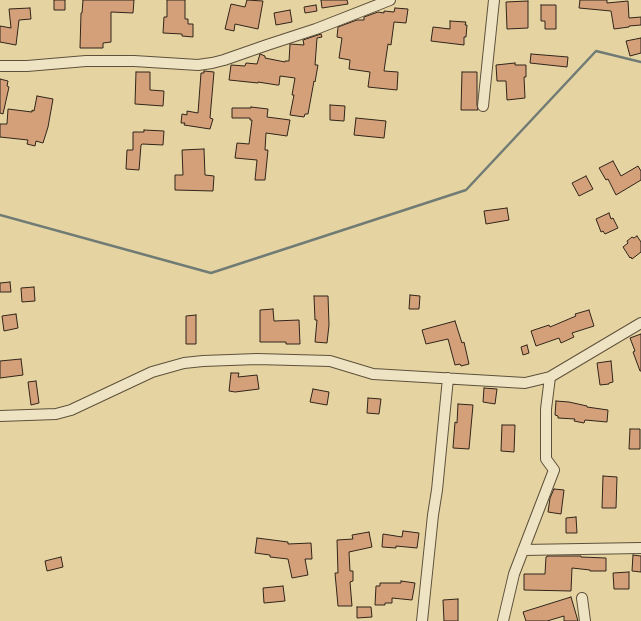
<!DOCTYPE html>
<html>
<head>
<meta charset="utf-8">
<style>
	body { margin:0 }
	canvas { display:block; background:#e5d4a1 }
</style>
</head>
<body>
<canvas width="641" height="621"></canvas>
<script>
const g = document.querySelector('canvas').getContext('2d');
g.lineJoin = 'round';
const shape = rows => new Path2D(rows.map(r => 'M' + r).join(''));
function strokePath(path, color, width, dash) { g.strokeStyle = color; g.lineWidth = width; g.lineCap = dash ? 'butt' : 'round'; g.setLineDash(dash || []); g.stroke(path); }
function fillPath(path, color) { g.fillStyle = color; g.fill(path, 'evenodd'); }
strokePath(shape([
	[0,215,211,273,466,190,596,51,641,62]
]), '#717b75', 2.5);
const building = shape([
	[54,0,65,0,65,10,54,10,54,0],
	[83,0,134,0,133,13,111,12,111,42,103,43,103,48,80,48,81,13,82,13,83,0],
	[167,0,185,0,185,19,188,19,188,24,193,24,193,37,182,36,182,34,163,33,164,17,167,17,167,0],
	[247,0,263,1,258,29,235,24,234,31,225,29,231,4,245,7,247,0],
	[321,0,347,0,348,4,322,8,321,0],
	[580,0,607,0,607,3,628,1,629,18,641,17,641,25,629,26,629,27,614,29,611,11,579,8,580,0],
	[528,1,528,28,507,29,506,2,528,1],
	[316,5,317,11,305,13,304,7,316,5],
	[541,5,556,5,556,29,545,29,545,21,541,21,541,5],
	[30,8,31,19,19,20,16,45,0,42,0,26,11,28,9,9,30,8],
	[395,8,408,9,406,23,394,22,391,45,388,44,384,71,398,72,397,90,368,87,370,72,349,69,350,60,339,58,342,38,337,37,338,27,357,20,364,20,364,17,378,12,384,13,384,11,394,12,395,8],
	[290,10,292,22,276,25,274,13,290,10],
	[450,21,466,22,465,25,467,25,466,37,464,37,464,45,431,41,433,27,450,29,450,21],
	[321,34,322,37,317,38,315,65,318,65,315,82,314,81,308,114,305,114,304,117,290,115,294,95,292,95,295,78,280,76,279,85,277,85,258,82,258,83,229,80,231,65,245,66,246,63,257,64,260,54,265,56,265,58,285,62,285,61,289,61,290,44,304,45,303,40,321,34],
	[641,38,641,53,630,56,626,41,641,38],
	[531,54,568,57,567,67,530,63,531,54],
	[515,63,515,65,526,65,526,77,524,77,525,98,507,100,506,81,497,81,496,65,515,63],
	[204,71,214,72,210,118,213,119,210,129,184,125,185,123,181,123,182,114,187,115,187,111,198,113,201,73,204,73,204,71],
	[136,72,150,72,150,90,164,91,163,106,135,104,136,72],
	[462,72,477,72,477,105,478,110,461,110,462,72],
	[0,79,8,81,7,86,9,87,3,114,0,113,0,79],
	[37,96,53,99,48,127,43,143,36,141,35,146,27,144,28,140,0,137,0,124,7,124,8,109,32,112,32,110,34,111,37,96],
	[330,105,345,106,344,121,330,120,330,105],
	[251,107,268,109,267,117,290,120,287,136,266,133,265,150,268,150,265,180,255,180,257,160,235,158,237,143,249,144,252,120,250,120,250,118,232,118,232,108,251,108,251,107],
	[356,118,386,121,384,138,354,135,356,118],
	[144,130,164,131,163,145,142,144,141,145,139,170,126,169,127,150,133,150,133,132,144,132,144,130],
	[204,149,205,175,214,176,213,191,175,190,175,175,183,175,182,150,204,149],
	[613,161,621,176,638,166,641,171,641,180,616,195,608,179,606,180,599,168,613,161],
	[586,176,593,189,579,196,572,183,586,176],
	[507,208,509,220,486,224,484,211,507,208],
	[609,213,611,219,613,218,618,228,605,234,603,231,601,232,596,219,609,213],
	[637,236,641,242,641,252,632,259,631,257,630,258,623,247,628,243,627,241,632,237,634,238,637,236],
	[10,282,11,292,0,292,0,283,10,282],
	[34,287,35,301,22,302,21,288,34,287],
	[410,295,420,296,419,309,409,309,410,295],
	[314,296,328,296,329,325,327,343,315,342,317,320,315,320,314,296],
	[273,309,274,321,299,320,300,344,286,344,286,342,260,342,260,310,273,309],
	[589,310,594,326,572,333,574,337,561,343,559,338,536,346,531,331,549,325,550,327,576,316,575,314,589,310],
	[16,314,18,328,4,331,2,316,16,314],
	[196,315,196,344,186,344,186,316,196,315],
	[455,321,462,343,464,342,469,364,461,366,460,364,455,365,448,339,426,344,422,330,455,321],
	[641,334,641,371,640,371,633,352,635,351,630,338,641,334],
	[527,345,529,353,523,355,521,347,527,345],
	[21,359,23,375,0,378,0,361,21,359],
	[611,361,613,382,609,383,609,384,600,385,597,363,611,361],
	[231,373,239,373,238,377,257,375,259,389,235,392,229,391,231,373],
	[36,381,39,403,31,405,28,382,36,381],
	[484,388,497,389,495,404,483,402,484,388],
	[313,389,329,392,327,405,310,402,313,389],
	[368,398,381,399,379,414,367,413,368,398],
	[556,401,569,402,587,406,587,407,608,410,607,422,585,420,584,423,574,421,575,419,558,418,558,416,555,415,556,401],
	[458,404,473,405,469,449,453,448,455,422,457,423,458,404],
	[502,425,515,425,514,452,501,451,502,425],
	[630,429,640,429,640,449,629,449,630,429],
	[603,476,617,477,616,508,602,508,603,476],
	[554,489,564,490,561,514,548,512,550,498,554,489],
	[576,517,577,533,566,533,566,518,576,517],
	[403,531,419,533,417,548,396,546,396,548,382,547,383,534,402,537,403,531],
	[369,532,372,547,349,552,350,571,353,571,353,581,350,582,352,606,338,606,335,573,338,573,337,540,353,539,352,535,369,532],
	[257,538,288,542,288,544,311,543,312,559,305,559,308,575,292,578,288,559,270,557,270,555,255,553,257,538],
	[633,555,641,556,641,572,632,571,633,555],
	[548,556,581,556,581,557,606,558,606,571,590,571,590,570,572,568,571,591,524,590,524,574,545,574,546,557,548,556],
	[61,557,63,567,47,571,45,561,61,557],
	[629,572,629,589,614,589,613,573,629,572],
	[401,581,415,583,412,600,392,598,392,603,385,603,385,605,375,605,376,586,380,586,380,583,401,583,401,581],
	[283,586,285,601,264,603,263,588,283,586],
	[571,597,578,621,564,621,564,616,547,621,526,621,523,612,571,597],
	[458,599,458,621,444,621,443,600,458,599],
	[357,607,371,607,372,617,357,618,357,607]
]);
fillPath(building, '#d3a07a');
strokePath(building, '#31251a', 1);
const street = shape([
	[0,66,27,66,86,61,134,61,198,65,212,63,224,60,267,45,316,29,390,0],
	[483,106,494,0],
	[0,416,56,414,71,410,152,372,184,363,203,361,257,359,330,361,373,374,525,383,550,377,641,323],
	[523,550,641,548],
	[582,598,585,621],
	[422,621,433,515,437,490,448,378],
	[503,621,514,574,554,470,546,459,546,409,550,377]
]);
strokePath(street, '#5e513c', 12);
strokePath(street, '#eee3c2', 10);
</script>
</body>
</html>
